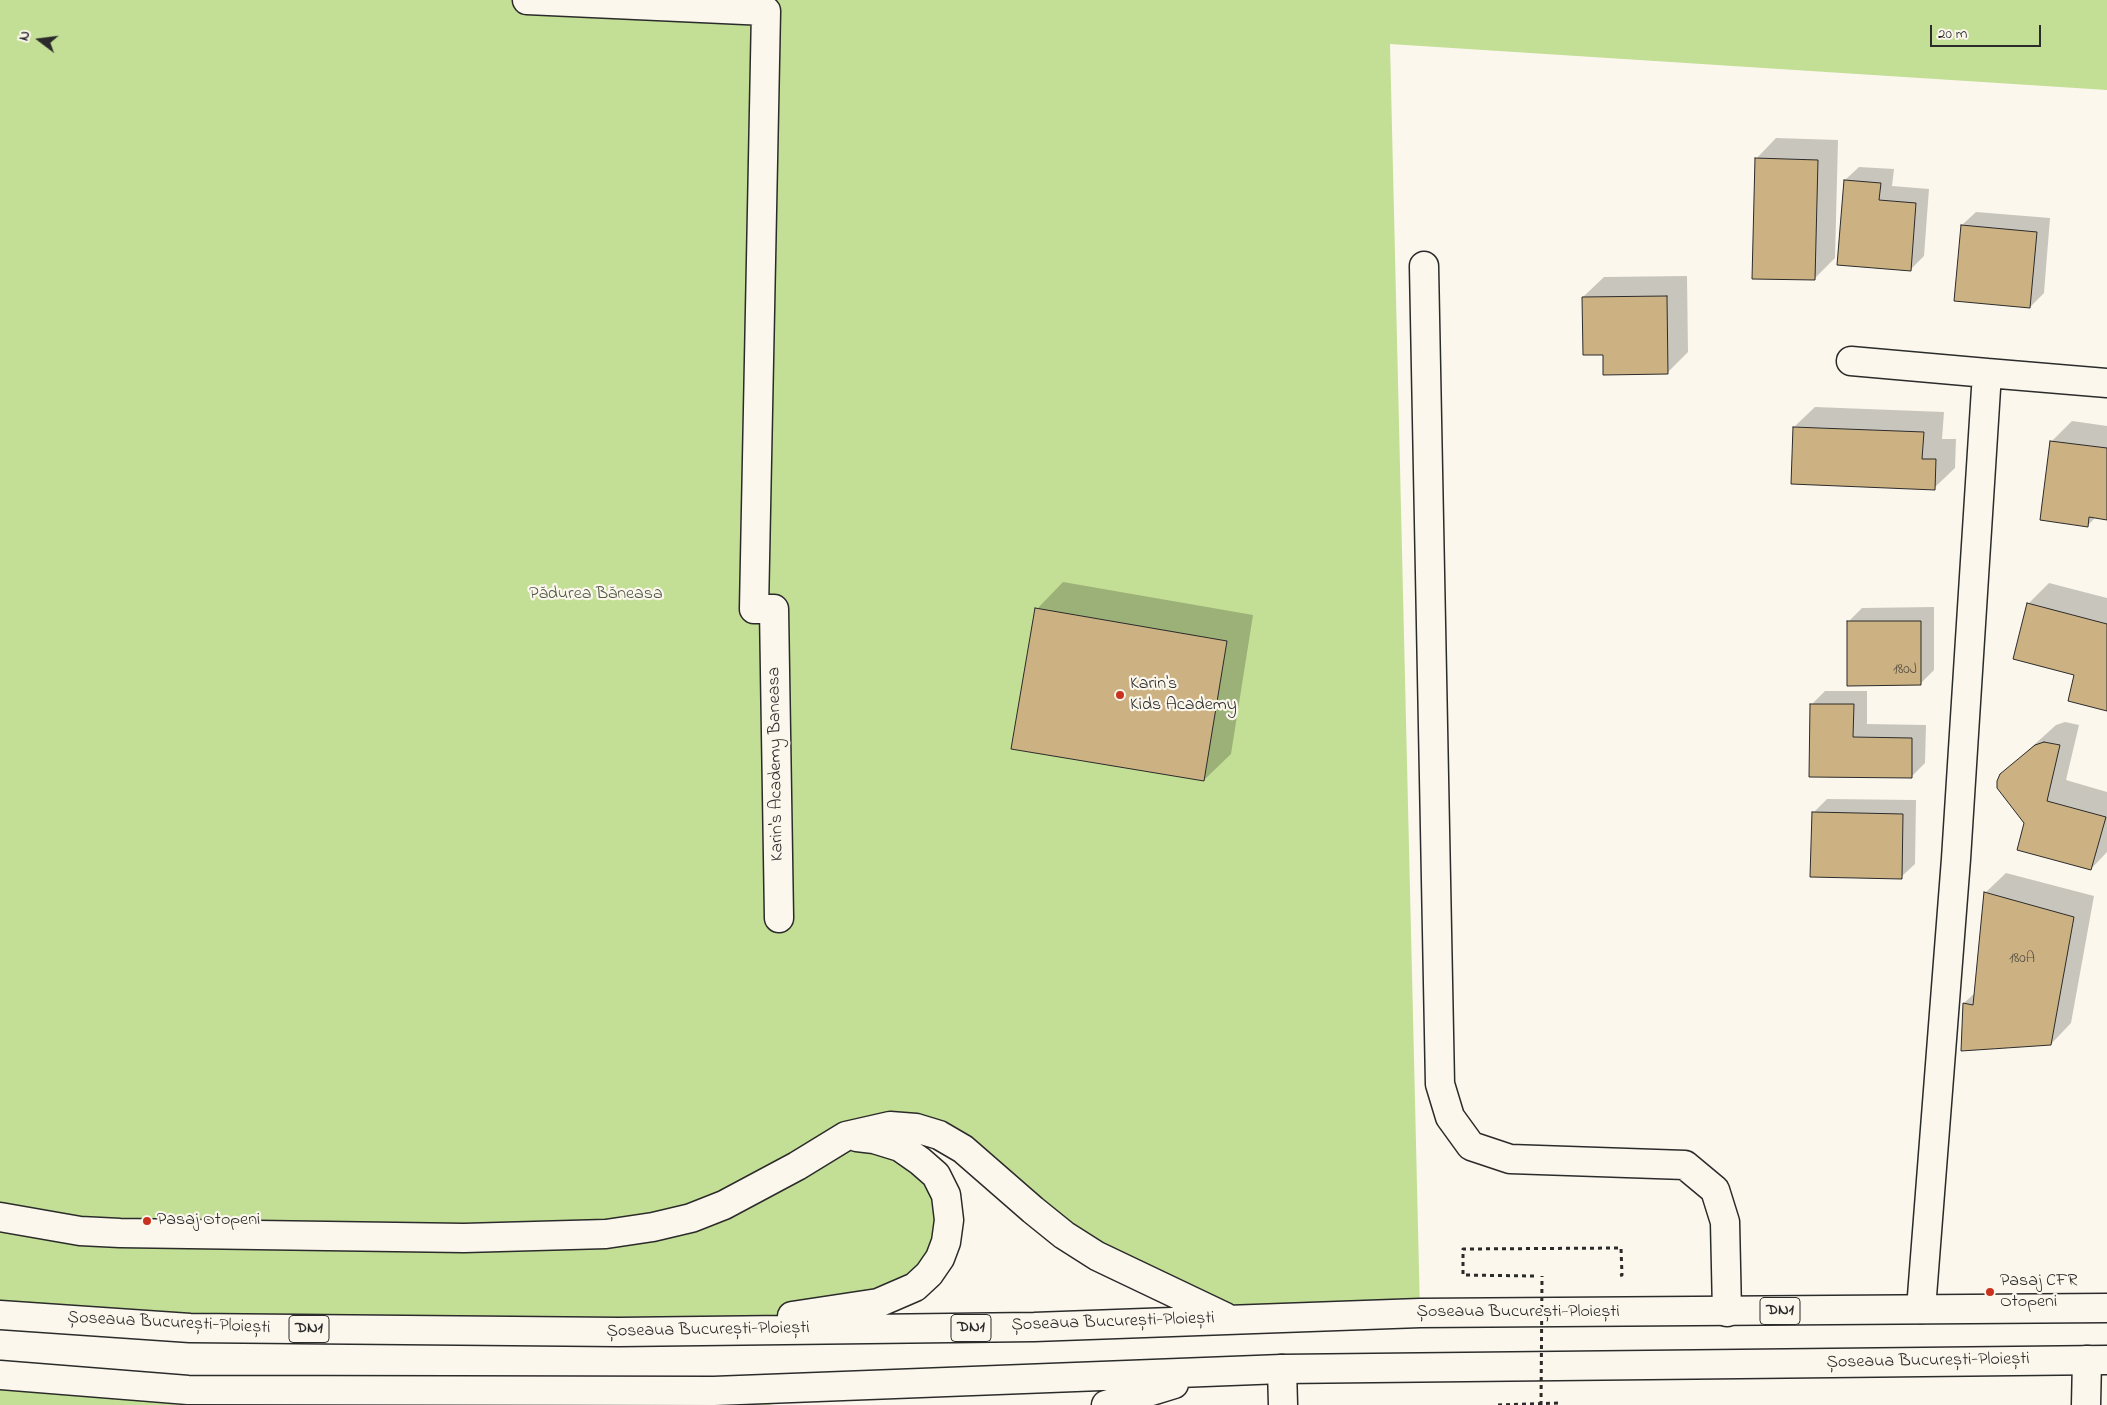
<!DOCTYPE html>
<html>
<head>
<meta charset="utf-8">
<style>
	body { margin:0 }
	#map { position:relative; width:2107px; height:1405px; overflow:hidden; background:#fbf7ec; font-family:"Indie Flower",sans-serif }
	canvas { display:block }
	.north { position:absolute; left:15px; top:15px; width:50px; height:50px; -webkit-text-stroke:4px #fbf7ec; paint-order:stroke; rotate:285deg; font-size:14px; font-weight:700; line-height:20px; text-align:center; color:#2b2b2b }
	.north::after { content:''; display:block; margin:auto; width:18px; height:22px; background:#2b2b2b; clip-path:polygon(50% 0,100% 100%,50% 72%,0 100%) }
	.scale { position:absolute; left:1930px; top:25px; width:111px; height:22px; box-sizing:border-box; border:2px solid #2b2b2b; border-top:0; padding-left:6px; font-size:15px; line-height:18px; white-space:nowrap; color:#2b2b2b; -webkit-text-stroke:4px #fbf7ec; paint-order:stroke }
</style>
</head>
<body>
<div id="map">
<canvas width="2107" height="1405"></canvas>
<div class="north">N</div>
<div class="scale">20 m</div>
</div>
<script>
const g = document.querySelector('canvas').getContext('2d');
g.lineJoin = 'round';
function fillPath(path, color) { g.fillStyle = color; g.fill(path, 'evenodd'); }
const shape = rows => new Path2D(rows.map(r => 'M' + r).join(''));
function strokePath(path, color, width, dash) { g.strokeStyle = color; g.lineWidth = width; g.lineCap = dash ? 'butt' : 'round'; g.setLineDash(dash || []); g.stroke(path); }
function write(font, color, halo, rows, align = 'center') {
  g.font = font + ' "Indie Flower",sans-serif'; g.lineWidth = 4.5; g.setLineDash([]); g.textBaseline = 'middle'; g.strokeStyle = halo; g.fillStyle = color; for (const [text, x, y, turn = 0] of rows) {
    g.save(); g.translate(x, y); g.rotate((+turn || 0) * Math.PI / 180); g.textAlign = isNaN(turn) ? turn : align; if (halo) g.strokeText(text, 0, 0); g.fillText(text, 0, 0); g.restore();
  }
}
fillPath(shape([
	[0,0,2107,0,2107,90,1390,44,1420,1313,1228,1319,1122,1268,916,1128,920,1161,949,1220,915,1287,713,1330,0,1315],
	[0,1375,714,1391,773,1405,0,1405]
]), '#c3de95');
fillPath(shape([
	[1776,138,1838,140,1835,258,1814,279,1756,159],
	[1859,167,1894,169,1892,186,1929,189,1924,256,1910,270,1845,180],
	[1976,212,2050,218,2044,293,2030,307,1962,225],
	[1687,276,1688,352,1667,373,1604,354,1583,297,1604,277],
	[1815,407,1944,412,1942,439,1956,439,1955,468,1934,488,1794,427],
	[2072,421,2107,426,2107,518,2096,517,2088,525,2051,442],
	[1063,582,1253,615,1231,754,1204,780,1037,609],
	[2049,583,2107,598,2107,710,2075,674,2028,604],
	[1934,607,1934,670,1920,684,1848,622,1862,608],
	[1825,691,1867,691,1867,724,1926,725,1925,763,1911,777,1811,776,1812,704],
	[2065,722,2079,725,2066,780,2107,792,2107,852,2091,869,2025,822,2001,775,2056,725],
	[1827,799,1916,800,1915,864,1901,877,1813,813],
	[2006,873,2094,896,2071,1023,2051,1044,1962,1050,1964,1003,1976,992,1985,893]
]), '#0003');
const building = shape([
	[1755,158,1818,160,1815,280,1752,279,1755,158],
	[1844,180,1881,183,1879,200,1916,203,1911,271,1837,265,1844,180],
	[1961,225,2037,232,2030,308,1954,301,1961,225],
	[1667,296,1668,374,1603,375,1603,355,1583,355,1582,297,1667,296],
	[1793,427,1924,432,1922,459,1936,459,1935,490,1791,484,1793,427],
	[2050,441,2107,448,2107,520,2089,517,2088,527,2040,520,2050,441],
	[2027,603,2107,624,2107,711,2068,701,2074,675,2013,659,2027,603],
	[1035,608,1227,641,1204,781,1011,749,1035,608],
	[1847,621,1921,621,1921,685,1847,686,1847,621],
	[1810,704,1854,704,1853,737,1912,738,1912,778,1809,777,1810,704],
	[2044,742,2060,745,2047,801,2106,817,2091,870,2017,850,2024,823,1997,788,1997,781,2000,774,2035,745,2044,742],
	[1812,812,1903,814,1902,879,1810,877,1812,812],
	[1984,892,2074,917,2051,1045,1961,1051,1963,1003,1973,1005,1984,892]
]);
fillPath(building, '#ccb182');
strokePath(building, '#2b2b2b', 1);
const minor = shape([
	[527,0,766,11,754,609,774,609,779,918],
	[1424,266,1440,1084,1450,1117,1471,1146,1510,1159,1685,1165,1715,1190,1725,1222,1727,1312],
	[1851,361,1987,373],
	[1921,1309,1956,859,1987,373,2107,383],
	[1282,1369,1283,1405],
	[2086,1405,2087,1360]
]);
const highway = shape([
	[0,1217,80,1231,120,1233,464,1238,606,1234,653,1227,691,1218,724,1205,797,1166,846,1136,890,1126,916,1128,939,1135,963,1149,1033,1210,1064,1235,1097,1256,1225,1317],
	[0,1315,190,1328,619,1332,1034,1327,1420,1313,2107,1308],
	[792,1316,878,1303,915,1287,929,1274,940,1258,946,1242,949,1220,946,1195,936,1175,920,1161,900,1147,874,1139,857,1137],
	[0,1375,188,1390,714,1391,1282,1369,2107,1360],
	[1106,1405,1174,1384]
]);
strokePath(minor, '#2b2b2b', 31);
strokePath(highway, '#2b2b2b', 31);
strokePath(shape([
	[1534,1276,1463,1275,1463,1249,1621,1248,1622,1275,1618,1276],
	[1498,1405,1558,1403,1558,1405]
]), '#2b2b2b', 3, [4, 4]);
strokePath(minor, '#fbf7ec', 28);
strokePath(highway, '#fbf7ec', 28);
strokePath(shape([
	[1541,1405,1542,1276]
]), '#2b2b2b', 3, [4, 4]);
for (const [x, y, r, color] of [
	[1120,695,5,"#c8321e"],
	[147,1221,5,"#c8321e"],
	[1990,1292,5,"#c8321e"]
]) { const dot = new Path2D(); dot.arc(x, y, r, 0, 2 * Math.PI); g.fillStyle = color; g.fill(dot); strokePath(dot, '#fbf7ec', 2); }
write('15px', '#534c41', null, [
	["180J",1905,671],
	["180A",2022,960]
]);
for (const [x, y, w] of [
	[1780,1311,40],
	[971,1328,40],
	[309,1329,40]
]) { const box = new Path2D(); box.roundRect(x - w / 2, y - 13.5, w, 27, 4); g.fillStyle = '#fbf7ec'; g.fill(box); strokePath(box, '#2b2b2b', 1); }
write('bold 16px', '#2b2b2b', null, [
	["DN1",1780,1311],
	["DN1",971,1328],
	["DN1",309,1329]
]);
write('18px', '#515846', '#fbf7ec', [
	["Pădurea Băneasa",596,595]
]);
write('18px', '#2b2b2b', '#fbf7ec', [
	["Karin's",1130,685],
	["Kids Academy",1130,706],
	["Pasaj Otopeni",157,1221],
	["Pasaj CFR",2000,1282],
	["Otopeni",2000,1303]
], 'left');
write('18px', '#2b2b2b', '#fbf7ec', [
	["Karin's Academy Baneasa",777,764,-91],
	["Șoseaua București-Ploiești",1518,1313],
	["Șoseaua București-Ploiești",1113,1323,-2],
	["Șoseaua București-Ploiești",169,1324,3],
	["Șoseaua București-Ploiești",708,1331,-1],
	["Șoseaua București-Ploiești",1928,1362,-1]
]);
</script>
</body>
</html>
